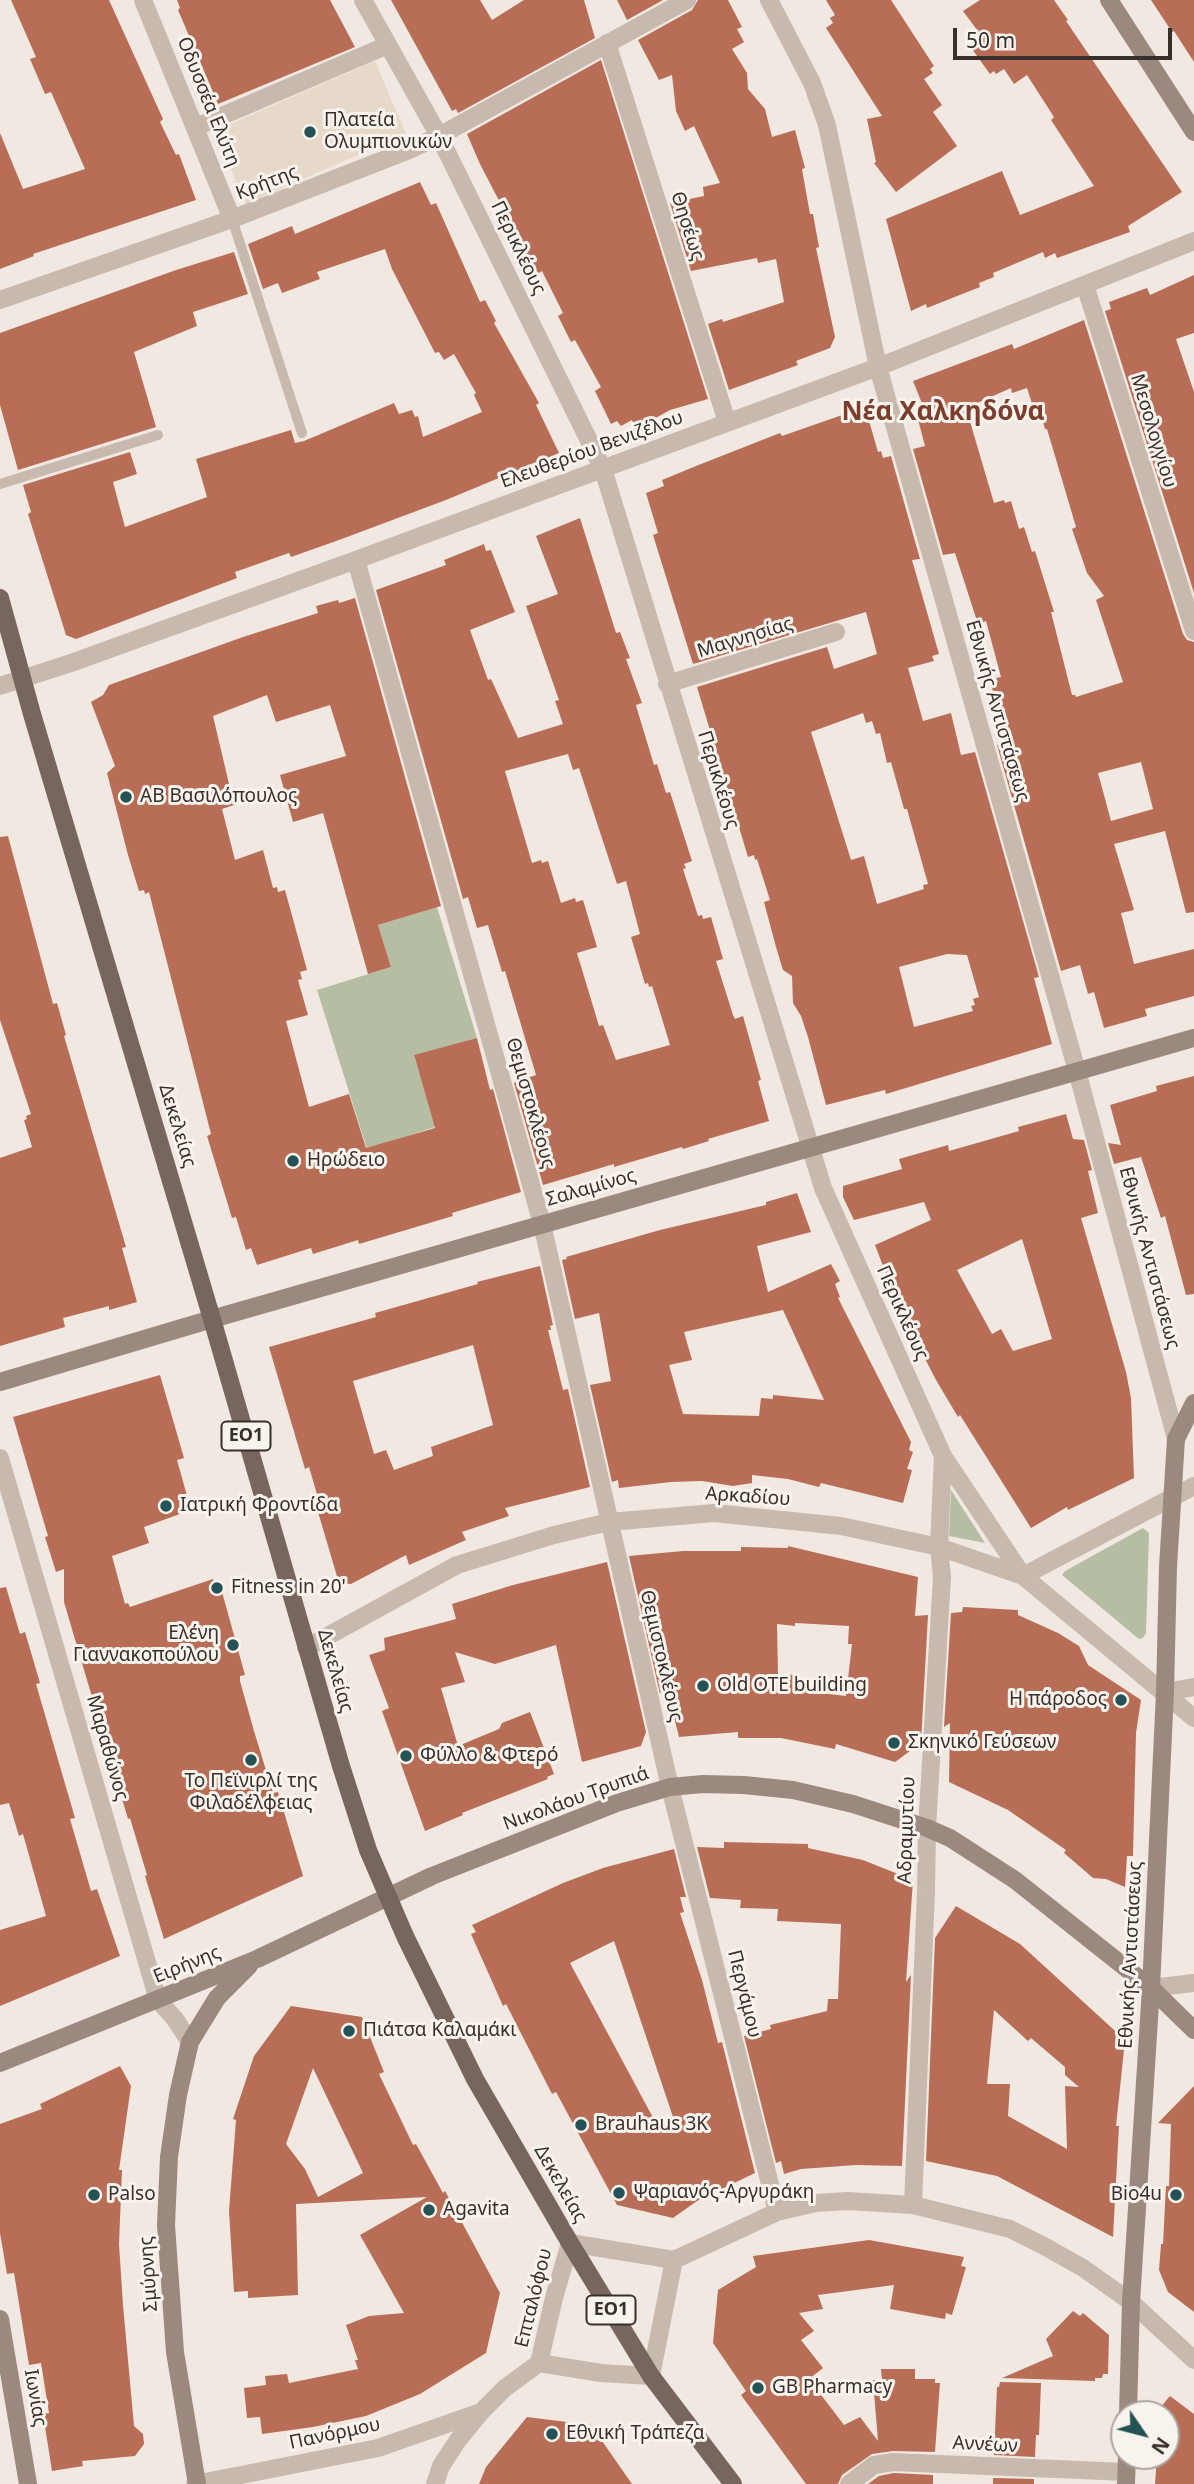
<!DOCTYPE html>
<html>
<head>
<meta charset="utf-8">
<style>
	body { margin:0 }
	#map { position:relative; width:1194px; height:2484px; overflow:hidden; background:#f1e9e1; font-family:"Noto Sans",sans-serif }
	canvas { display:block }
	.north { position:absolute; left:1110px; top:2400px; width:70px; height:70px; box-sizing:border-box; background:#f9f3ed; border:2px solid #aba59f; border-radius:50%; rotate:125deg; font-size:19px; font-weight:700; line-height:28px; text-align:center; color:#372f2b }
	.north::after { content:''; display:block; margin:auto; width:24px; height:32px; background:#255254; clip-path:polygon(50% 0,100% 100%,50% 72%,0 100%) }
	.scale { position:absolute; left:953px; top:28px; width:219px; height:32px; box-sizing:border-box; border:4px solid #372f2b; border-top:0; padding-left:9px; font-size:21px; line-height:24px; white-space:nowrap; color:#372f2b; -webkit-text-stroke:5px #f9f3ed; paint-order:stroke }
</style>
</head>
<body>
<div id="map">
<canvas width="1194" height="2484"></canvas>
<div class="north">N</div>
<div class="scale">50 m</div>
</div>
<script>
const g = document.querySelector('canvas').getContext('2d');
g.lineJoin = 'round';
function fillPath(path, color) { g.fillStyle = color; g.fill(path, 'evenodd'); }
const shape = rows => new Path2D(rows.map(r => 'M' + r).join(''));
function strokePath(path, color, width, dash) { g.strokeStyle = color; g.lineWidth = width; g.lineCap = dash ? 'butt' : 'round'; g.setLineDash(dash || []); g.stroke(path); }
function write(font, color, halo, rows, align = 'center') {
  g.font = font + ' "Noto Sans",sans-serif'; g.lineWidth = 6; g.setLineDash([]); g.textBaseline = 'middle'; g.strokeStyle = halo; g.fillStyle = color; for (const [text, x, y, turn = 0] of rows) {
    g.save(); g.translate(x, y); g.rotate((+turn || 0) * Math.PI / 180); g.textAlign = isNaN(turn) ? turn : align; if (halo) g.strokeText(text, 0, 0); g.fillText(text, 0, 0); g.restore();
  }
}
fillPath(shape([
	[437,907,477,1038,414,1056,435,1127,367,1149,317,990,391,967,378,925],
	[951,1490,985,1543,949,1536],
	[1143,1528,1149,1533,1146,1633,1143,1638,1139,1639,1062,1575,1065,1571]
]), '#b5bea2');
fillPath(shape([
	[375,61,406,134,246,204,214,131]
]), '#e7d9ca');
fillPath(shape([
	[11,0,109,0,163,119,160,122,176,155,179,154,196,200,33,254,34,256,0,269,0,133,23,189,85,169,51,92,45,94,30,59,36,57],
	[177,0,330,0,355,47,218,104,178,10,180,8],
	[391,0,480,0,492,20,524,0,584,0,595,38,458,113,456,109,452,111],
	[617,0,663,0,627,20],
	[698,0,728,0,742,27,737,29,744,42,732,49,747,73,748,89,765,109,772,137,795,130,805,168,802,169,810,214,813,214,819,247,816,248,835,337,830,348,796,361,798,365,729,390,708,324,722,319,723,322,784,302,776,259,758,263,757,258,691,271,670,203,704,196,703,187,720,183,694,126,685,131,676,111,672,75,659,80,638,40,692,10],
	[826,0,891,0,934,66,930,69,933,73,924,79,942,105,933,112,957,146,896,192,874,163,876,162,867,119,882,116,826,28,833,23,830,18,835,15],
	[980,0,1054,0,1068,20,1066,21,1182,192,1128,226,1130,232,1057,258,1055,253,1045,258,1043,252,993,273,994,277,979,283,980,287,927,308,926,304,911,311,886,219,1002,171,1020,215,1094,186,1051,120,1054,117,1027,75,1014,84,1004,69,996,74,994,71,990,74,972,49,976,46,975,43,983,38,963,11],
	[1151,0,1194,0,1194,62,1174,31,1172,32],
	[601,60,708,399,670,410,636,429,632,420,621,426,617,421,611,424,595,391,601,387,575,340,571,342,558,316,563,313,542,271,537,274,480,164,467,134],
	[420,182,431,205,436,203,480,302,485,300,496,321,494,323,539,403,536,405,559,453,446,500,339,540,291,557,289,553,235,572,237,578,76,639,66,635,28,514,31,512,23,485,130,452,137,474,113,482,125,527,207,497,196,459,291,430,295,443,304,441,394,403,399,414,412,410,415,417,418,416,423,437,482,412,474,395,476,393,454,354,444,360,439,352,435,353,392,269,385,249,317,272,320,279,282,293,278,283,263,289,248,244,292,226,295,234],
	[234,252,248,294,193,312,197,326,134,352,156,427,18,470,0,405,0,333,176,270],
	[1194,275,1194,333,1176,339,1194,392,1194,593,1105,311,1111,309,1109,302,1147,288,1150,295],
	[1084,320,1183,634,1187,640,1194,642,1194,912,1186,913,1165,831,1114,844,1134,910,1121,913,1134,964,1194,949,1194,996,1145,1009,1147,1016,1104,1028,1094,992,1088,994,1080,965,1061,971,997,745,1007,743,991,684,998,682,996,678,1001,677,986,621,978,624,955,553,943,555,913,449,925,446,915,408,923,406,913,381,1012,344,1014,349],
	[1011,388,1012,393,1027,388,1037,419,1042,418,1045,429,1047,429,1076,527,1072,529,1087,573,1104,596,1096,600,1123,682,1076,697,1075,695,1072,695,1051,612,1054,612,1035,551,1032,552,1024,527,1019,529,1011,501,1005,503,1004,500,994,503,966,408],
	[1141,762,1153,809,1111,821,1098,773],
	[865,407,878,452,881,451,883,458,891,456,920,559,912,560,939,654,932,656,934,661,908,668,923,721,951,713,961,755,975,752,1039,977,1034,978,1052,1044,886,1094,885,1090,826,1105,808,1037,801,1016,793,1003,792,976,783,970,776,947,764,902,770,900,757,859,755,860,754,855,748,857,697,687,827,647,834,669,877,654,866,612,693,664,653,535,658,533,646,493,664,486,662,480,701,464,780,433,782,436],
	[863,713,866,723,872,721,876,734,880,733,887,763,891,762,904,809,907,809,928,884,923,885,924,889,877,904,864,856,851,860,811,732],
	[947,954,967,955,979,997,973,999,975,1005,971,1006,973,1011,914,1027,899,967],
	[580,518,616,633,620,632,630,658,626,659,642,703,636,705,637,709,654,765,657,764,666,793,670,792,692,861,684,864,686,868,683,869,698,916,702,915,703,919,711,917,723,959,716,961,733,1015,735,1019,743,1016,761,1080,758,1081,769,1121,708,1139,709,1141,683,1149,682,1147,614,1167,614,1164,543,1185,514,1083,536,1075,505,971,502,972,488,925,477,928,468,897,463,899,376,590,446,565,444,560,484,544,486,551,491,550,515,612,470,630,488,680,491,679,518,738,563,724,555,701,559,700,526,606,558,594,536,536],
	[568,754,573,770,579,768,617,884,626,881,640,934,631,937,645,984,648,983,649,987,652,986,670,1045,616,1060,603,1025,599,1026,577,953,597,947,583,900,576,902,575,898,561,903,548,861,542,863,541,860,532,863,505,771],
	[355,598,441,906,378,925,391,967,368,974,323,813,293,822,280,775,346,756,330,705,276,722,267,695,213,716,234,805,222,809,235,860,263,850,273,888,277,887,278,892,285,890,307,970,300,972,302,979,298,980,308,1015,286,1021,309,1107,349,1094,366,1148,435,1128,414,1055,477,1038,490,1090,493,1089,521,1192,452,1213,453,1216,359,1244,358,1240,313,1254,311,1248,257,1265,251,1248,246,1250,236,1217,232,1218,207,1136,211,1134,149,892,145,894,144,890,139,891,128,855,107,773,115,766,91,702,103,695,109,685,243,637,318,613,316,606,338,600,339,603],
	[8,836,53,1004,57,1003,66,1035,64,1036,126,1247,122,1248,137,1302,109,1310,109,1306,63,1318,65,1327,0,1346,0,1158,32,1147,24,1120,27,1119,26,1116,31,1114,0,1020,0,837],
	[1194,1076,1194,1294,1186,1295,1165,1216,1161,1218,1141,1157,1114,1164,1108,1143,1121,1145,1110,1105,1157,1091,1156,1086],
	[1066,1114,1073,1139,1084,1140,1092,1170,1088,1171,1098,1213,1081,1218,1126,1372,1131,1398,1134,1478,1068,1510,1067,1507,1031,1528,960,1415,958,1417,936,1380,899,1308,875,1245,931,1220,924,1202,854,1220,843,1197,843,1186,902,1169,899,1159,948,1145,949,1151,1019,1131,1018,1127],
	[1022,1239,1052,1339,1013,1351,1001,1329,992,1334,957,1270],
	[797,1193,811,1232,757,1246,768,1292,831,1264,840,1281,835,1284,840,1297,838,1298,911,1442,909,1450,913,1452,907,1469,912,1470,903,1503,821,1483,819,1487,788,1479,752,1475,752,1483,733,1486,702,1481,671,1482,619,1488,618,1480,612,1482,590,1385,611,1381,599,1313,575,1319,562,1260,567,1259,566,1257,660,1230,766,1205,766,1202],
	[783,1310,824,1400,773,1395,773,1399,761,1398,759,1416,683,1414,669,1365,692,1360,684,1332],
	[540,1266,553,1325,550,1326,551,1330,548,1330,563,1390,568,1389,590,1487,505,1508,509,1516,462,1532,466,1540,409,1565,406,1555,351,1584,339,1583,318,1512,322,1511,309,1467,305,1469,269,1347,376,1317,375,1313,478,1284,477,1282],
	[473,1345,493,1425,431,1447,433,1456,394,1470,386,1450,374,1454,353,1381],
	[160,1375,184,1458,177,1460,191,1510,144,1527,149,1543,112,1556,125,1604,128,1603,130,1607,213,1579,214,1583,219,1581,245,1675,240,1676,240,1681,254,1731,273,1793,278,1792,303,1876,164,1939,145,1876,147,1875,130,1818,128,1819,64,1602,64,1569,56,1572,45,1537,48,1536,13,1417],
	[788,1546,918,1577,915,1616,928,1615,921,1743,895,1762,836,1744,835,1749,781,1738,738,1738,738,1732,679,1737,665,1680,660,1694,629,1556,683,1551,741,1551,741,1547,788,1548],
	[795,1623,849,1626,848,1644,852,1644,846,1696,794,1690,795,1675,778,1674,777,1624,795,1626],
	[607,1562,646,1732,641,1746,582,1762,556,1645,495,1664,455,1652,465,1682,441,1688,458,1746,499,1729,502,1723,530,1712,554,1774,547,1777,548,1779,462,1813,463,1815,425,1831,382,1711,389,1708,369,1655,385,1650,384,1638,456,1619,452,1604,513,1585],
	[6,1587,20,1634,25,1632,40,1683,36,1684,75,1818,70,1819,91,1891,97,1889,120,1956,0,2006,0,1930,46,1916,23,1834,19,1836,9,1803,0,1805,0,1588],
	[963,1607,1018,1610,1018,1615,1058,1633,1079,1646,1088,1665,1141,1700,1136,1733,1133,1856,1127,1856,1125,1887,1106,1879,1093,1878,1064,1853,1066,1850,1008,1810,949,1782,950,1723,944,1727,951,1613,962,1612],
	[724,1842,808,1844,808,1848,863,1860,913,1880,906,1982,911,1975,902,2166,856,2165,801,2169,784,2174,781,2161,776,2163,744,2036,771,2029,770,2025,827,2011,828,1999,838,1999,841,1924,777,1921,778,1909,740,1908,741,1900,710,1898,697,1847,724,1848],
	[674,1849,686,1897,680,1897,684,1912,680,1913,702,1980,718,2043,722,2042,755,2173,697,2201,673,2218,617,2205,556,2092,552,2094,506,2004,503,2006,471,1934,476,1932,472,1925,563,1883,603,1868],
	[614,1941,674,2120,658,2127,570,1963],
	[956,1906,1020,1944,1125,2040,1116,2126,1119,2126,1113,2237,997,2176,926,2161,935,1938],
	[994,2010,1028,2041,1031,2038,1065,2067,1065,2075,1079,2087,1065,2086,1067,2149,1008,2116,1010,2084,987,2084],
	[291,2006,362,2017,384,2072,379,2074,413,2145,416,2144,443,2193,445,2191,500,2293,486,2353,420,2394,366,2416,313,2427,262,2434,260,2417,247,2418,244,2388,266,2385,265,2376,287,2374,289,2383,358,2369,355,2360,358,2360,346,2325,369,2316,404,2313,360,2235,427,2197,296,2204,298,2295,248,2298,248,2291,234,2292,229,2211,236,2120,233,2119,254,2056],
	[313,2068,363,2173,318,2197,305,2169,286,2144],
	[120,2066,131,2086,119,2170,122,2170,119,2244,123,2305,134,2426,143,2434,144,2444,135,2456,82,2461,83,2466,52,2471,43,2414,49,2413,41,2363,29,2365,14,2273,7,2274,0,2233,0,2124,42,2109,40,2104],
	[1194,2086,1194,2312,1168,2292,1159,2270,1161,2244,1163,2244,1166,2186,1169,2186,1171,2124,1158,2123],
	[869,2240,964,2257,961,2266,966,2267,952,2315,946,2313,945,2319,890,2309,894,2285,818,2295,823,2309,799,2313,814,2331,801,2340,823,2368,809,2379,844,2425,860,2417,878,2441,873,2380,882,2380,881,2369,915,2369,915,2379,935,2379,935,2383,940,2383,935,2452,893,2451,872,2454,842,2475,838,2484,806,2484,741,2395,746,2391,713,2343,718,2290,756,2267,753,2256],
	[1073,2311,1080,2316,1083,2313,1109,2335,1108,2374,1103,2374,1102,2378,1095,2378,1095,2381,1002,2378,1053,2356,1046,2339],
	[1000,2382,1041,2383,1039,2435,1036,2435,1035,2457,994,2455,997,2387,999,2387],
	[1170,2396,1194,2414,1194,2484,1155,2484,1157,2456,1166,2456,1166,2414,1160,2414,1160,2408],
	[527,2417,591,2425,632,2484,479,2484,486,2467],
	[894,2473,933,2475,933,2484,868,2484,879,2476],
	[993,2478,1034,2479,1034,2484,993,2484]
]), '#b86d57');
strokePath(shape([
	[232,219,302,433],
	[0,484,158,435]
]), '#c8b9ae', 10);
strokePath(shape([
	[143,0,232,219],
	[363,0,439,136,603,469,823,1188,943,1456,1023,1576,1194,1486],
	[769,0,812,83,827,125,878,367,1077,1071,1176,1439],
	[607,43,727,422],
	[196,127,388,45],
	[1085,285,1194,631],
	[0,300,232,219,409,150,439,136,687,0],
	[356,560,542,1224,670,1787,777,2212],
	[667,684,836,632],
	[0,686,71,663,356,560,878,367,1194,241],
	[0,1458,158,2000,175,2019,190,2042],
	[306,1648,457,1565,554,1535,609,1522,714,1513,841,1526,939,1547,1023,1576,1194,1718],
	[1165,1692,1194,1687],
	[1151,1988,1194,1983],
	[913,2205,926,1892,927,1828,942,1577,939,1547,943,1456],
	[539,2363,601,2373,651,2376,674,2260],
	[195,2484,378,2448,481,2412],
	[435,2484,441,2466,458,2440,481,2412,505,2388,539,2363,554,2298,570,2243,674,2260,777,2212,816,2203,847,2201,913,2205,1010,2229,1044,2246,1083,2268,1131,2302,1194,2360],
	[849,2484,874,2465,893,2462,1126,2472]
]), '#c8b9ae', 18);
strokePath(shape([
	[1109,0,1194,132],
	[0,1382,212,1319,1194,1038],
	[0,2063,257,1959,432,1876,617,1803,670,1787,703,1784,744,1785,793,1790,853,1804,927,1828,950,1838,1015,1880,1151,1988,1194,2030],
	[0,2319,28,2484],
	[1128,2414,1131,2302,1151,1988,1165,1692,1168,1567,1176,1439,1194,1403],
	[197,2484,175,2352,166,2225,169,2157,178,2095,190,2042,217,1998,249,1966],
	[1126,2484,1127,2456]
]), '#9b897f', 18);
strokePath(shape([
	[0,598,32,714,212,1319,341,1766,368,1850,405,1936,475,2079,570,2243,651,2376,733,2484]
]), '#77665e', 18);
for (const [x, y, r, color] of [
	[310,132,7,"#255254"],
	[126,797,7,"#255254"],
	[293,1161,7,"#255254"],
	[166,1506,7,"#255254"],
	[217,1588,7,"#255254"],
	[233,1645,7,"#255254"],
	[703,1686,7,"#255254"],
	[1121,1700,7,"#255254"],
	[894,1743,7,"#255254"],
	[406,1756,7,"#255254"],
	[251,1760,7,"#255254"],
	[349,2031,7,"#255254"],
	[581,2125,7,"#255254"],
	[619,2193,7,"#255254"],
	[94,2195,7,"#255254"],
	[1176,2195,7,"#255254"],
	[429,2210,7,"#255254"],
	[758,2388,7,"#255254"],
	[552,2434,7,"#255254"]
]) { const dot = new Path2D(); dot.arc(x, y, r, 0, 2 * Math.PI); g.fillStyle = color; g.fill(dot); strokePath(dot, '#f9f3ed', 2.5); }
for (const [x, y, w] of [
	[246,1436,49],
	[611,2310,49]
]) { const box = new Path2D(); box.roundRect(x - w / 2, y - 14.5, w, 29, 5); g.fillStyle = '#f9f3ed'; g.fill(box); strokePath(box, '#372f2b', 2); }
write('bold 18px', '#372f2b', null, [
	["ΕΟ1",246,1436],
	["ΕΟ1",611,2310]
]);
write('19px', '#372f2b', '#f9f3ed', [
	["Οδυσσέα Ελύτη",208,102,68],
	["Κρήτης",267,183,-21],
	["Θησέως",687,226,72],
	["Περικλέους",518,248,64],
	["Μεσολογγίου",1153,431,73],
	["Ελευθερίου Βενιζέλου",592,450,-20],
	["Μαγνησίας",745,638,-17],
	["Εθνικής Αντιστάσεως",997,711,74],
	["Περικλέους",718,780,73],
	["Θεμιστοκλέους",530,1103,74],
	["Δεκελείας",177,1126,73],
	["Σαλαμίνος",591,1188,-16],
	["Εθνικής Αντιστάσεως",1149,1258,75],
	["Περικλέους",902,1313,66],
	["Αρκαδίου",748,1497,4],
	["Θεμιστοκλέους",661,1656,77],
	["Δεκελείας",335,1671,74],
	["Μαραθώνος",107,1748,74],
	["Νικολάου Τρυπιά",576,1799,-20],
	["Αδραμυτίου",907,1830,-88],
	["Εθνικής Αντιστάσεως",1131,1955,-87],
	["Ειρήνης",187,1965,-22],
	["Περγάμου",744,1994,76],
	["Δεκελείας",560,2184,60],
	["Σμύρνης",149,2274,-94],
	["Επταλόφου",534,2298,-76],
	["Ιωνίας",35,2398,80],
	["Πανόρμου",335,2434,-12],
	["Αννέων",985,2445,3]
]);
write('19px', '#372f2b', '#f9f3ed', [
	["Πλατεία",324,121],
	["Ολυμπιονικών",324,143],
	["ΑΒ Βασιλόπουλος",140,797],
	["Ηρώδειο",307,1161],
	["Ιατρική Φροντίδα",180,1506],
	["Fitness in 20'",231,1588],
	["Ελένη",219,1634,"right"],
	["Γιαννακοπούλου",219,1656,"right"],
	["Old OTE building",717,1686],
	["Η πάροδος",1107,1700,"right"],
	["Σκηνικό Γεύσεων",908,1743],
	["Φύλλο & Φτερό",420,1756],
	["Το Πεϊνιρλί της",251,1782,"center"],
	["Φιλαδέλφειας",251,1804,"center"],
	["Πιάτσα Καλαμάκι",363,2031],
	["Brauhaus 3K",595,2125],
	["Ψαριανός-Αργυράκη",633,2193],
	["Palso",108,2195],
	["Bio4u",1162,2195,"right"],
	["Agavita",443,2210],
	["GB Pharmacy",772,2388],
	["Εθνική Τράπεζα",566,2434]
], 'left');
write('bold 26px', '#7d3f2d', '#f9f3ed', [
	["Νέα Χαλκηδόνα",943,413]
]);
</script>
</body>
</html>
